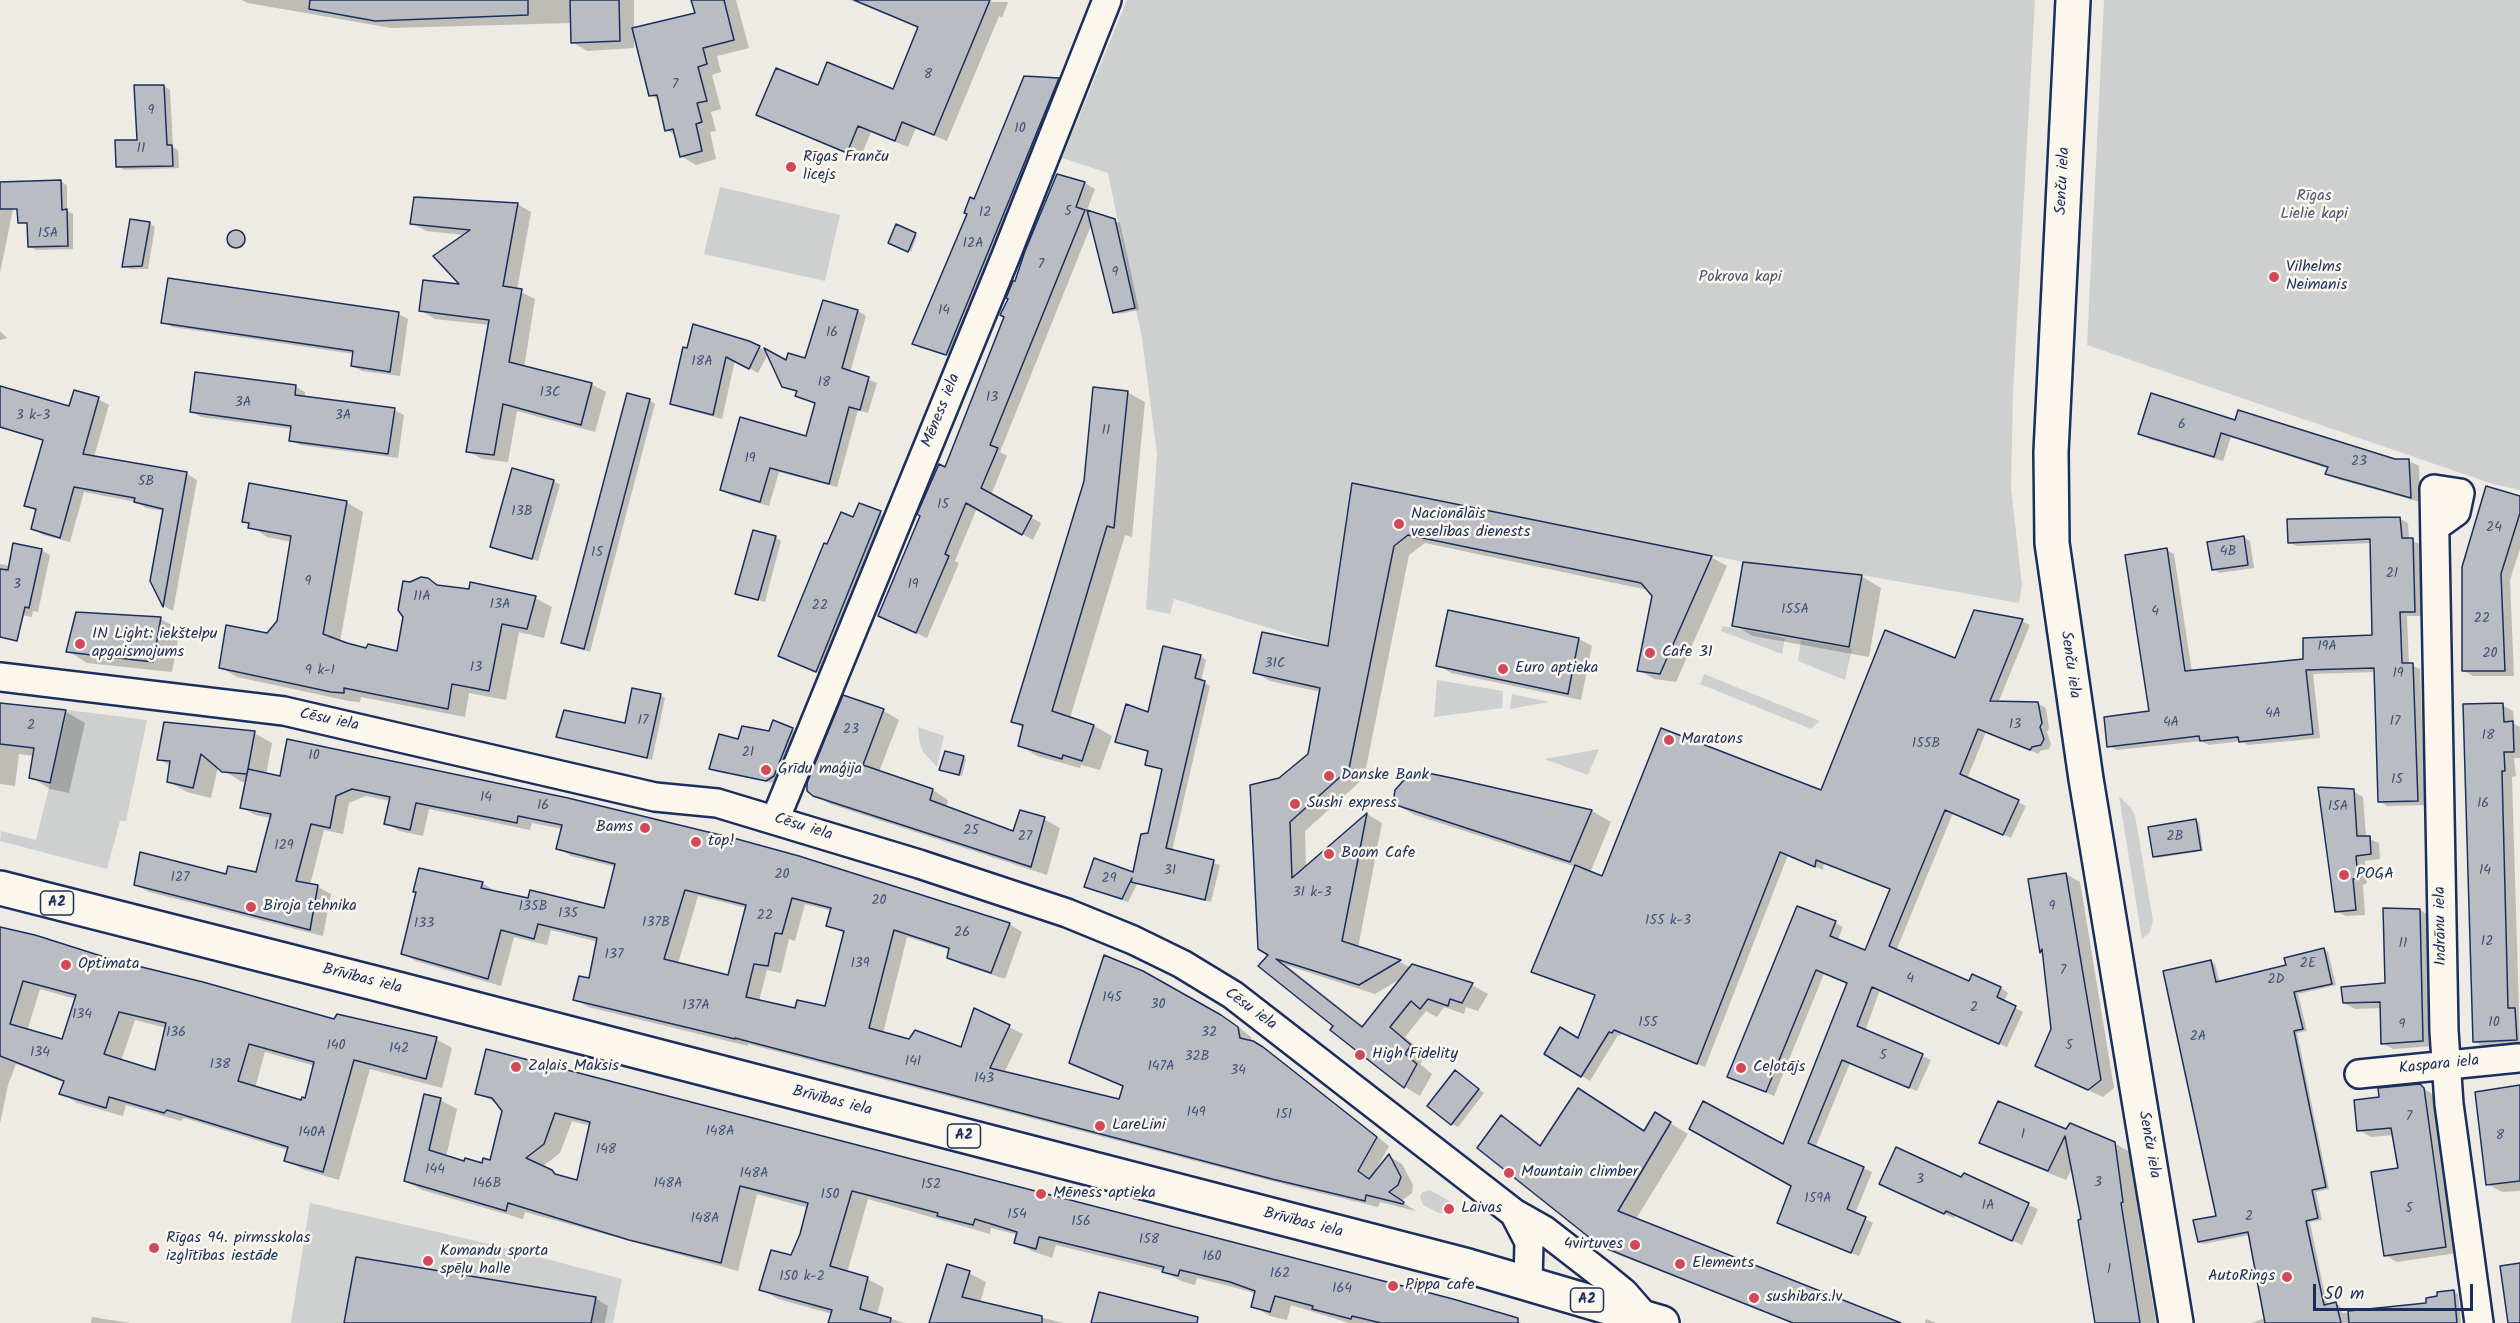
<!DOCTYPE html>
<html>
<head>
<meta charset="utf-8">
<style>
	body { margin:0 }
	#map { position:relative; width:2520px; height:1323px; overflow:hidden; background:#eeebe4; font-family:Kalam,sans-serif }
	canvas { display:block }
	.scale { position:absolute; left:2313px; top:1284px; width:160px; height:27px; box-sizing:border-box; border:3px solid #1b2f5e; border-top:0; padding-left:8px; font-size:18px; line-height:21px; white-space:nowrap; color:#1b2f5e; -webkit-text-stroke:4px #fbf7ec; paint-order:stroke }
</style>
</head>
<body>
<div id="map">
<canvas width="2520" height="1323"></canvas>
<div class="scale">50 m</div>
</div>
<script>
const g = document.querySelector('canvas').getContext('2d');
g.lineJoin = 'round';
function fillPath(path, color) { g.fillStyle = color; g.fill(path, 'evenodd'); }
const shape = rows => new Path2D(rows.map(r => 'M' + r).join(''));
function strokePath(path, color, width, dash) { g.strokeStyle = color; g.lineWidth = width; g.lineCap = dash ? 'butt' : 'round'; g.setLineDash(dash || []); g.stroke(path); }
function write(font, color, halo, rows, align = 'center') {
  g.font = font + ' Kalam,sans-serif'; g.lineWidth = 5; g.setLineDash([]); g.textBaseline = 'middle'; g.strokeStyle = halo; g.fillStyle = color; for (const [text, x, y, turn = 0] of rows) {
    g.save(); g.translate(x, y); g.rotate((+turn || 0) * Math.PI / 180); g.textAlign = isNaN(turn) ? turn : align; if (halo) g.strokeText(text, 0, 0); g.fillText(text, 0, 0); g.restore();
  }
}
fillPath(shape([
	[1127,0,2035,0,2013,391,2011,488,2022,585,2019,603,1862,575,1743,562,1352,483,1328,646,1174,599,1170,614,1146,609,1157,454,1142,338,1108,173,1062,158],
	[2104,0,2520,0,2520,490,2493,484,2087,345],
	[720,187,840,215,825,281,704,254],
	[1723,626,1785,638,1782,654,1721,631],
	[1801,640,1852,649,1845,680,1798,661],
	[1704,674,1820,721,1811,729,1700,684],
	[1437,680,1503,691,1502,708,1434,717],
	[1512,694,1549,702,1510,709],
	[68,710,147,720,126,821,120,821,107,869,0,841,1,831,36,840],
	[918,727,944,736,937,767,923,752,919,740],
	[1599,749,1588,775,1544,759],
	[2119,796,2131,808,2135,815,2153,921,2150,932,2142,939],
	[1430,1190,1449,1201,1452,1212,1439,1213,1423,1205,1420,1197,1422,1192],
	[310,1203,490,1244,622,1279,613,1323,291,1323]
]), '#cecfcf');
fillPath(shape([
	[242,0,634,0,634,29,696,14,693,0,736,0,749,48,717,56,721,72,712,75,721,109,711,112,716,131,710,132,716,159,696,165,681,156,676,135,666,130,658,100,651,95,634,35,634,48,587,51,572,42,572,23,391,28,248,3],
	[850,0,1008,2,1002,18,999,16,947,141,916,128,908,147,871,132,860,159,758,115,818,87,894,91,920,28],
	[1025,78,1058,80,1065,84,953,357,921,348,914,344],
	[164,86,170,90,173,147,178,150,179,168,124,170,118,166,139,141],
	[1057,176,1085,183,1095,189,1086,212,1120,223,1139,310,1119,314,1114,312,1092,223,1000,452,1007,456,991,495,1041,523,1033,540,977,508,955,561,959,563,927,638,880,616,946,469],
	[60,181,67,185,67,211,73,214,73,249,36,250,29,246],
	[0,183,17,189,0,273],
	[517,204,531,212,517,290,535,299,524,368,591,384,606,392,595,432,517,411,508,462,482,459,468,451,490,325,435,319,420,310,463,286,465,235,426,231,412,223],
	[149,223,155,227,148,269,130,269,124,266],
	[897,226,917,236,911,252,890,242],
	'230 240a8 8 0 1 1 16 0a8 8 0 1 1-16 0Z',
	[824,301,858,311,866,316,850,373,877,383,868,413,858,410,837,487,779,472,769,506,730,495,721,490,807,438,816,404,806,400,797,395,798,393,784,386,768,354,758,373,735,360,722,419,681,408,672,403,684,349,749,342,787,362,806,360],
	[398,314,408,319,400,376,362,371,352,366,354,354,172,327,163,322],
	[0,331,7,338,0,340],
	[296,387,305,392,305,398,394,410,404,415,398,458,300,445,291,440,292,429,201,417,192,412],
	[0,388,70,408,98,399,109,405,94,457,187,474,197,480,173,611,164,606,151,581,164,511,146,508,136,502,84,492,70,542,43,535,33,529,37,512,26,505,44,441,0,428],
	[1127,392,1145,402,1132,537,1125,535,1070,718,1094,726,1112,736,1100,770,1081,765,1080,768,1037,756,1019,745,1024,728,1013,722,1085,482],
	[649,400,655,404,590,652,569,646,563,643],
	[2236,422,2395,461,2409,461,2419,466,2420,502,2337,479,2327,474,2329,469,2231,437,2223,461,2149,439,2140,433],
	[554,481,560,485,538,561,492,546],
	[1353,485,1711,557,1727,566,1676,682,1654,679,1639,670,1654,596,1648,590,1425,543,1409,555,1364,778,1305,831,1306,867,1367,814,1382,823,1358,948,1400,962,1411,968,1413,966,1472,985,1488,994,1478,1011,1466,1007,1464,1014,1444,1007,1437,1017,1426,1011,1405,1037,1426,1055,1420,1064,1432,1074,1420,1096,1405,1087,1332,1030,1335,1026,1270,955,1280,779,1309,755,1321,692,1270,681,1254,672,1329,647],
	[1286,965,1375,994,1404,977,1364,1027],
	[2520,498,2520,549,2510,580,2514,676,2473,676,2463,670],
	[346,502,363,512,340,642,367,649,398,653,410,583,428,579,442,587,535,598,552,607,544,638,519,632,506,700,469,693,465,717,361,697,360,702,349,701,237,677,220,667,268,634,278,621,292,542,267,537,244,521],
	[860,505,890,518,826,676,780,656,828,546,854,519],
	[2400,519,2408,523,2409,540,2420,544,2422,616,2407,616,2409,664,2420,669,2425,805,2387,806,2379,801,2375,672,2313,674,2320,738,2248,745,2241,741,2209,745,2201,741,2117,750,2109,746,2151,713,2166,550,2174,554,2192,672,2305,660,2374,637,2371,543,2297,546,2289,542],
	[775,537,781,541,765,602,737,593],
	[2244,537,2250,541,2254,568,2219,573,2213,569],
	[41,550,50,555,38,612,33,611,32,617,0,611,0,564,10,566],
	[1861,576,1881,588,1869,657,1753,636,1734,625],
	[1975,611,2022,621,2030,625,1998,703,2038,704,2046,708,2049,728,2047,732,2051,744,2049,749,2040,751,2039,754,1986,732,1967,779,2026,806,2011,838,1953,813,1896,951,1970,983,1973,976,2001,988,2008,993,2004,1002,2023,1012,2007,1047,1880,990,1865,1031,1931,1060,1917,1091,1850,1063,1815,1148,1872,1172,1855,1214,1873,1223,1859,1256,1778,1223,1793,1185,1784,1146,1848,984,1824,974,1774,1096,1737,1080,1835,923,1843,927,1837,941,1866,952,1891,889,1824,863,1823,870,1788,855,1705,1067,1622,1033,1620,1036,1618,1035,1590,1081,1546,1054,1579,1040,1596,996,1532,971,1576,867,1415,815,1395,804,1414,771,1592,811,1611,822,1590,873,1602,878,1822,792,1956,660],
	[161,619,180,630,172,672,87,663,68,651],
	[1579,639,1592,646,1581,700,1451,673,1438,665],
	[1200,656,1206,660,1201,681,1210,686,1172,851,1220,865,1211,902,1137,884,1128,902,1092,890,1086,886,1135,874,1149,835,1163,770,1147,764,1149,752,1117,741,1149,714],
	[660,695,665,698,652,760,558,736,626,725],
	[844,696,884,711,899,720,879,772,933,790,948,800,946,808,1014,833,1044,819,1060,828,1047,875,830,804,814,794],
	[0,704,66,712,85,723,69,793,50,789,31,777,34,756,19,754,15,786,0,784],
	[2502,705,2513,711,2514,724,2520,727,2520,758,2514,758,2516,776,2512,777,2520,1046,2485,1048,2474,1041],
	[774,722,799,733,780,779,773,783,717,772,711,768,739,741,770,733],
	[254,733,272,743,266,775,281,778,288,740,1009,924,1022,932,1005,979,962,965,949,957,950,950,907,937,883,1033,910,1041,962,1048,975,1011,1023,1034,1004,1073,1120,1101,1125,1087,1071,1062,1142,972,1235,1024,1251,1037,1252,1042,1277,1057,1389,1146,1374,1173,1376,1174,1389,1156,1402,1164,1413,1185,1412,1193,1401,1201,1416,1211,1380,1202,1378,1207,1287,1185,748,1044,748,1046,588,1007,575,999,590,980,598,942,551,930,547,945,514,937,501,986,416,961,403,953,482,883,495,891,529,900,605,910,616,867,571,856,558,848,562,829,532,823,530,830,429,809,423,836,399,831,386,823,390,801,366,796,349,803,343,834,324,830,310,885,318,887,331,894,323,936,149,892,135,884,257,874,271,818,255,815,241,807,247,782,242,782,218,767,211,798,187,792,169,782,171,766,158,759],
	[698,896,747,908,729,977,678,964],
	[805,904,832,911,828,925,845,934,826,1007,796,1010,759,1001,767,970,781,973,789,939,795,941],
	[946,753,966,759,962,776,943,771],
	[2353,791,2363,797,2366,838,2379,843,2380,859,2365,861,2367,883,2363,885,2365,915,2346,916,2336,911],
	[2196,821,2199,822,2203,851,2157,858,2154,856],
	[2066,874,2080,882,2114,1088,2103,1097,2036,1066,2053,1030,2044,952,2042,952,2030,881],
	[2420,910,2430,916,2434,1046,2393,1049,2382,1043,2382,1008,2355,1009,2344,1003,2386,986],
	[0,927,116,962,335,1021,436,1039,452,1048,442,1088,370,1069,339,1180,302,1169,286,1160,288,1150,184,1118,181,1121,126,1105,123,1116,77,1103,61,1093,65,1083,16,1064,8,1085,0,1124],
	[40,989,76,999,63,1041,27,1031],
	[135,1020,167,1028,156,1071,121,1061],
	[265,1052,315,1066,306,1099,302,1102,255,1088],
	[2324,950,2328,952,2336,985,2298,994,2307,1031,2297,1033,2329,1189,2316,1192,2322,1220,2310,1222,2327,1306,2336,1304,2340,1306,2342,1313,2428,1304,2454,1292,2458,1294,2461,1323,2252,1323,2265,1318,2250,1235,2203,1244,2199,1242,2218,1217,2211,962,2215,964,2220,983,2288,967],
	[1462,1076,1484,1093,1458,1127,1452,1124],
	[2419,1085,2435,1096,2457,1253,2397,1262,2385,1255,2399,1170,2394,1135,2371,1137,2359,1130,2381,1099],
	[2520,1087,2520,1191,2502,1192,2487,1184],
	[477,1093,1452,1301,1522,1323,1349,1323,1291,1305,1287,1320,1270,1316,1253,1306,1256,1294,1248,1291,1197,1278,1195,1285,1181,1281,1163,1271,1056,1245,1052,1258,1032,1251,1016,1242,1018,1235,991,1228,990,1234,868,1199,847,1273,868,1279,884,1288,877,1315,905,1323,830,1323,832,1314,778,1299,761,1289,791,1257,801,1235,809,1208,757,1194,738,1271,525,1212,523,1219,422,1190,405,1181,440,1100,457,1109,446,1157,466,1163,483,1165,491,1162,504,1111,498,1104],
	[572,1121,590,1126,579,1182,562,1178,542,1167,560,1153],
	[1655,1114,1688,1134,1636,1219,1899,1323,1792,1323,1619,1255,1601,1244,1502,1117,1519,1127,1542,1146,1645,1132],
	[2067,1131,2114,1143,2132,1153,2140,1212,2138,1212,2156,1323,2096,1323,2083,1220,2073,1166,2066,1180,1998,1152,1981,1142],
	[1962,1179,2038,1209,2022,1245,1956,1215,1954,1218,1891,1189],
	[969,1273,986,1282,980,1303,1064,1323,931,1323],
	[595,1298,608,1306,605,1323,346,1323],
	[92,1317,130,1323,91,1323],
	[1926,1319,1936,1323,1925,1323]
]), '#0003');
const building = shape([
	[310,0,528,0,528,15,375,21,309,9,310,0],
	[570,0,619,0,620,41,571,43,570,0],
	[691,0,724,0,734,40,703,48,707,64,698,67,707,101,697,103,702,122,696,124,702,151,680,157,673,129,665,131,657,95,649,96,632,28,695,13,691,0],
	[854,0,990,0,934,135,902,122,895,141,858,126,847,153,756,115,776,68,818,85,827,62,893,89,918,27,854,0],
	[1024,76,1059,78,946,355,912,344,967,214,964,213,970,197,974,199,1024,76],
	[134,85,164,85,167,145,172,145,173,166,116,167,115,140,137,140,134,85],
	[1057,174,1085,182,1076,207,1085,210,990,445,998,448,981,488,1032,516,1022,535,966,503,945,554,949,556,916,633,878,616,920,516,917,514,939,464,945,467,1004,317,1000,315,1008,299,1006,298,1013,281,1015,281,1025,251,1057,174],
	[61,180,62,210,67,209,68,246,28,247,27,223,18,223,17,209,0,209,0,182,61,180],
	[414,197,518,203,503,286,522,289,509,362,592,383,581,425,503,404,494,455,466,452,489,320,419,311,423,280,459,284,433,256,470,230,410,224,414,197],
	[1087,210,1115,219,1135,308,1113,313,1087,210],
	[130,219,150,222,142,266,122,267,130,219],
	[896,224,916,233,908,252,888,243,896,224],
	'227 239a9 9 0 1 1 18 0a9 9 0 1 1-18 0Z',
	[168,278,399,312,390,372,351,366,353,351,161,323,168,278],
	[823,300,858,310,842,368,869,377,860,410,849,407,829,484,770,468,760,502,720,490,740,417,806,436,815,403,795,396,797,391,782,387,764,348,786,360,788,353,805,358,823,300],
	[693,324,749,341,760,346,749,369,726,357,713,415,670,404,683,347,687,348,693,324],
	[195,372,296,385,295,395,395,408,388,454,289,441,291,426,190,412,195,372],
	[0,386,69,406,74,390,99,397,83,454,187,472,163,607,150,581,163,509,134,502,135,498,74,487,60,538,31,529,36,509,24,506,43,440,0,427,0,386],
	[1093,387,1128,391,1114,528,1107,526,1052,711,1094,725,1082,761,1063,755,1062,759,1018,746,1023,725,1011,722,1084,481,1093,387],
	[627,393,650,399,584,649,561,643,627,393],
	[2151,393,2235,420,2238,410,2395,459,2409,459,2411,498,2325,474,2328,467,2221,433,2214,457,2138,434,2151,393],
	[512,468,554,480,532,559,490,547,512,468],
	[249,483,347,501,323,634,347,643,366,648,368,644,397,651,403,617,398,610,403,581,410,582,421,577,428,578,437,585,469,589,470,582,536,596,527,629,502,624,489,691,452,684,448,709,344,688,344,693,331,692,219,668,226,625,267,633,277,621,291,536,248,528,249,523,242,522,249,483],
	[1352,483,1712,556,1660,674,1637,671,1652,596,1641,583,1408,535,1394,546,1349,769,1290,822,1292,878,1367,813,1342,941,1401,960,1359,985,1276,959,1362,1027,1412,964,1473,983,1462,1003,1450,999,1448,1006,1428,999,1420,1009,1411,1001,1390,1027,1411,1045,1405,1054,1417,1064,1404,1088,1330,1030,1333,1026,1258,966,1268,955,1258,949,1250,785,1279,778,1308,754,1320,688,1253,673,1262,632,1328,646,1352,483],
	[2486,486,2520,496,2520,513,2501,574,2505,671,2462,671,2462,567,2486,486],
	[859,503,881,511,816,672,778,656,824,543,827,544,841,512,853,517,859,503],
	[2400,517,2402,538,2413,538,2415,612,2400,612,2402,663,2413,663,2418,801,2378,802,2374,668,2306,670,2313,734,2239,742,2238,737,2200,741,2199,736,2107,747,2104,717,2149,711,2125,555,2167,548,2185,671,2303,659,2303,638,2372,635,2370,539,2288,543,2287,519,2400,517],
	[753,530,776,536,758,600,735,594,753,530],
	[2244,536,2248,565,2212,570,2207,542,2244,536],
	[13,543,42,549,29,608,25,607,17,641,0,637,0,569,8,570,13,543],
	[1743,562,1862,575,1849,647,1732,626,1743,562],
	[1448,610,1579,638,1568,694,1436,666,1448,610],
	[1974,610,2023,619,1990,701,2038,702,2042,723,2040,727,2044,739,2041,745,2032,747,2030,750,1978,729,1960,774,2019,800,2003,835,1945,810,1889,946,1969,981,1972,974,2001,987,1997,997,2016,1006,1999,1044,1872,987,1857,1026,1923,1054,1909,1088,1842,1060,1808,1143,1864,1167,1847,1209,1866,1217,1851,1253,1777,1223,1791,1186,1689,1129,1703,1101,1783,1144,1847,983,1816,970,1766,1092,1727,1077,1797,906,1836,921,1830,936,1865,950,1890,889,1816,860,1815,867,1780,852,1697,1064,1614,1030,1612,1033,1609,1032,1581,1077,1544,1054,1560,1027,1578,1038,1595,995,1531,972,1575,865,1602,876,1661,728,1821,790,1885,630,1955,658,1974,610],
	[76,612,161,617,153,662,66,652,76,612],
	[1163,646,1201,655,1195,678,1205,681,1166,848,1214,860,1205,900,1131,882,1132,878,1122,899,1084,887,1094,858,1133,872,1141,834,1148,833,1162,769,1145,765,1148,751,1115,742,1126,704,1148,712,1163,646],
	[632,688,661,694,647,758,556,737,564,710,625,723,632,688],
	[843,695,884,709,863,765,933,789,930,800,1013,831,1020,810,1045,817,1031,867,813,796,807,791,807,783,843,695],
	[0,703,66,710,50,783,29,778,34,748,0,744,0,703],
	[2503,703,2504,722,2513,721,2514,752,2504,752,2505,771,2502,771,2508,1008,2515,1008,2517,1040,2473,1042,2463,704,2503,703],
	[773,720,793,728,774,776,766,781,709,769,719,734,738,739,742,726,769,731,773,720],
	[164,722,255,731,247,774,222,772,201,754,193,788,167,782,170,761,157,760,164,722],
	[287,739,568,798,737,839,799,856,1010,923,991,973,947,958,949,948,894,930,869,1028,909,1039,915,1030,961,1047,974,1008,1010,1025,990,1068,1119,1099,1123,1086,1069,1063,1104,955,1143,971,1221,1015,1238,1027,1240,1038,1253,1041,1263,1047,1377,1137,1358,1171,1369,1179,1389,1154,1401,1177,1398,1185,1389,1192,1404,1202,1403,1204,1366,1195,1365,1201,1272,1179,735,1038,735,1039,573,1000,579,976,589,978,597,938,538,924,534,939,501,930,488,979,401,954,416,892,413,892,419,868,483,882,481,888,528,898,530,890,604,908,615,864,556,849,562,825,518,816,517,823,416,803,410,830,384,824,390,797,352,789,336,796,330,828,311,824,296,881,318,885,310,930,134,885,140,852,226,874,228,866,256,872,271,814,240,808,248,769,280,776,287,739],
	[685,890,746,905,728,975,664,959,685,890],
	[792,898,831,908,826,926,844,931,825,1006,797,1000,795,1008,746,997,754,964,768,966,775,933,782,934,792,898],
	[945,751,964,756,959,775,939,770,945,751],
	[1413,770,1452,778,1592,810,1570,862,1393,804,1395,790,1413,770],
	[2318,787,2354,789,2357,836,2370,836,2371,854,2356,856,2358,878,2353,879,2356,910,2335,912,2318,787],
	[2196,819,2201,850,2153,857,2148,827,2196,819],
	[2066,873,2101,1080,2088,1090,2035,1066,2051,1029,2042,949,2040,953,2028,879,2066,873],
	[2383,908,2420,909,2423,1041,2381,1044,2380,1002,2343,1003,2341,987,2385,983,2383,908],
	[0,927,35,935,117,961,203,982,334,1019,337,1014,437,1037,426,1079,354,1060,323,1172,284,1161,288,1147,167,1110,164,1113,109,1097,106,1108,59,1094,64,1081,0,1056,0,927],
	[23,981,76,995,62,1039,10,1024,23,981],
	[119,1012,166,1023,155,1070,104,1054,119,1012],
	[249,1044,314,1062,305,1098,302,1097,301,1100,238,1081,249,1044],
	[2324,948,2332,984,2294,992,2303,1029,2294,1031,2326,1187,2312,1190,2318,1218,2306,1221,2324,1305,2336,1302,2341,1323,2265,1323,2248,1232,2198,1242,2193,1220,2216,1216,2163,971,2211,960,2216,982,2286,965,2284,958,2324,948],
	[486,1049,1453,1299,1518,1318,1518,1323,1381,1323,1352,1316,1351,1319,1312,1309,1313,1306,1275,1296,1270,1312,1251,1307,1255,1291,1230,1282,1180,1270,1178,1276,1162,1272,1164,1267,1039,1237,1036,1249,1014,1243,1017,1232,975,1219,973,1225,937,1216,938,1213,852,1191,830,1266,868,1277,860,1309,891,1318,890,1323,828,1323,832,1310,759,1290,771,1250,791,1255,800,1234,808,1203,740,1186,721,1263,629,1240,508,1203,506,1211,404,1181,424,1094,441,1098,429,1150,464,1161,465,1158,482,1163,483,1158,490,1160,502,1111,492,1098,475,1094,486,1049],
	[555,1113,590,1122,577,1180,555,1174,552,1170,526,1158,544,1144,555,1113],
	[1455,1070,1479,1089,1451,1125,1427,1106,1455,1070],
	[2420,1084,2424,1088,2446,1247,2384,1256,2371,1172,2398,1168,2391,1128,2357,1131,2354,1100,2379,1097,2378,1088,2420,1084],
	[2520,1085,2520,1181,2486,1185,2475,1092,2520,1085],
	[1578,1088,1644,1131,1655,1112,1671,1122,1618,1211,1901,1323,1793,1323,1600,1246,1477,1148,1501,1115,1540,1146,1578,1088],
	[1998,1101,2066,1129,2070,1123,2115,1142,2123,1202,2121,1203,2140,1323,2095,1323,2078,1220,2081,1219,2065,1136,2048,1171,1979,1143,1998,1101],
	[1896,1147,1961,1177,1964,1173,2029,1203,2012,1241,1946,1211,1944,1214,1879,1184,1896,1147],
	[356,1257,596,1297,591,1323,344,1323,356,1257],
	[2520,1263,2520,1323,2508,1323,2500,1266,2520,1263],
	[947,1264,970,1271,962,1297,1042,1316,1042,1323,929,1323,947,1264],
	[2454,1290,2457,1323,2349,1323,2348,1311,2426,1303,2426,1298,2437,1296,2437,1292,2454,1290],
	[1099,1292,1198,1317,1197,1323,1091,1323,1099,1292]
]);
fillPath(building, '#b9bcc3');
strokePath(building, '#1b2f5e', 1.5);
const minor = shape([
	[2435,527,2456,512,2460,493,2434,489,2444,1031,2449,1104,2479,1323],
	[0,677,284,711,655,797,717,803,919,864,1067,913,1133,940,1182,964,1233,995,1514,1213,1544,1230,1602,1275,1624,1293,1645,1317],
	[775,820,1005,258,1107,0],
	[2359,1074,2518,1058],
	[1514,1213,1529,1242,1528,1282]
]);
const major = shape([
	[2073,0,2051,452,2052,543,2086,779,2176,1323]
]);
const highway = shape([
	[0,888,378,984,1468,1266,1662,1323]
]);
strokePath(minor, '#1b2f5e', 32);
strokePath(major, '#1b2f5e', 38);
strokePath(highway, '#1b2f5e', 38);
strokePath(minor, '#fbf7ec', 27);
strokePath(major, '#fbf7ec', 33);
strokePath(highway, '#fbf7ec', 33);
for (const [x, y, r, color] of [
	[791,167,6,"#d1495b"],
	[2274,277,6,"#d1495b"],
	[1399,524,6,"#d1495b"],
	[80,644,6,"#d1495b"],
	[1650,653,6,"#d1495b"],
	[1503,669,6,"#d1495b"],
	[1669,740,6,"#d1495b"],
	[766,770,6,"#d1495b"],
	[1329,776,6,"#d1495b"],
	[1295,804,6,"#d1495b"],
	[645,828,6,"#d1495b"],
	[696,842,6,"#d1495b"],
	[1329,854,6,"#d1495b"],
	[2344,875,6,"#d1495b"],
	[251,907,6,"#d1495b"],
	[66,965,6,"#d1495b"],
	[1360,1055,6,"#d1495b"],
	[516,1067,6,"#d1495b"],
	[1741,1068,6,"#d1495b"],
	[1100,1126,6,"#d1495b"],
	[1509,1173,6,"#d1495b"],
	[1041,1194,6,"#d1495b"],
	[1449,1209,6,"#d1495b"],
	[1635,1245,6,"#d1495b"],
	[154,1248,6,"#d1495b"],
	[428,1261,6,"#d1495b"],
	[1680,1264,6,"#d1495b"],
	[2287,1277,6,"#d1495b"],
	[1393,1286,6,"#d1495b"],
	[1754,1298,6,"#d1495b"]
]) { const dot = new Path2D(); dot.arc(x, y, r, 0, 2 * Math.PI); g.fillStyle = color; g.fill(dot); strokePath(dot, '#fbf7ec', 2); }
write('14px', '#425277', null, [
	["8",928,76],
	["7",675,86],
	["9",151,112],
	["10",1020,130],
	["11",141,150],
	["5",1068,213],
	["12",985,214],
	["15A",48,235],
	["12A",973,245],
	["7",1041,266],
	["9",1115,274],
	["14",944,312],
	["16",832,334],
	["18A",702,363],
	["18",824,384],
	["13C",550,394],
	["13",992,399],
	["3A",243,404],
	["3 k-3",33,417],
	["3A",343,417],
	["6",2182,426],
	["11",1106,432],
	["19",750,460],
	["23",2359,463],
	["5B",146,483],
	["15",943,506],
	["13B",522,513],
	["24",2494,529],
	["4B",2228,553],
	["15",597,554],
	["21",2392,575],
	["9",308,583],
	["3",17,586],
	["19",913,586],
	["11A",422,598],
	["13A",500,606],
	["22",820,607],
	["155A",1795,611],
	["4",2155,613],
	["22",2482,620],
	["19A",2327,648],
	["20",2490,655],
	["31C",1275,665],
	["13",476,669],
	["9 k-1",320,672],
	["19",2398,675],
	["4A",2273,715],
	["17",643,722],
	["17",2395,723],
	["4A",2171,724],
	["13",2015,726],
	["2",31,727],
	["23",851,731],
	["18",2488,737],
	["155B",1926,745],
	["21",748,754],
	["10",314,757],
	["15",2397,781],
	["14",486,799],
	["16",2483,805],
	["16",543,807],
	["15A",2338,808],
	["25",971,832],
	["27",1025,838],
	["2B",2175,838],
	["129",284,847],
	["31",1170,872],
	["14",2485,872],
	["20",782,876],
	["127",180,879],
	["29",1109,880],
	["31 k-3",1312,894],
	["20",879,902],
	["135B",533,908],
	["9",2052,908],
	["135",568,915],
	["22",765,917],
	["155 k-3",1668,922],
	["137B",656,924],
	["133",424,925],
	["26",962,934],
	["12",2487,943],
	["11",2403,945],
	["137",614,956],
	["139",860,965],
	["2E",2308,965],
	["7",2063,972],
	["4",1910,980],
	["2D",2276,981],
	["145",1112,999],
	["30",1158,1006],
	["137A",696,1007],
	["2",1974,1009],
	["134",82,1016],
	["155",1648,1024],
	["10",2494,1024],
	["9",2402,1026],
	["136",176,1034],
	["32",1209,1034],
	["2A",2198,1038],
	["140",336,1047],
	["5",2069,1047],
	["142",399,1050],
	["134",40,1054],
	["5",1883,1057],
	["32B",1197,1058],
	["141",913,1063],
	["138",220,1066],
	["147A",1161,1068],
	["34",1238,1072],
	["143",984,1080],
	["149",1196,1114],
	["151",1284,1116],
	["7",2409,1118],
	["148A",720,1133],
	["140A",312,1134],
	["1",2023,1136],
	["8",2500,1137],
	["148",606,1151],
	["144",435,1171],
	["148A",754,1175],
	["3",1920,1181],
	["3",2098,1184],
	["146B",487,1185],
	["148A",668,1185],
	["152",931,1186],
	["150",830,1196],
	["159A",1818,1200],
	["1A",1988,1207],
	["5",2409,1210],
	["154",1017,1216],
	["2",2249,1218],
	["148A",705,1220],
	["156",1081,1223],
	["158",1149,1241],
	["160",1212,1258],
	["1",2109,1271],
	["162",1280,1275],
	["150 k-2",802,1278],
	["164",1342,1290]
]);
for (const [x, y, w] of [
	[57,903,33],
	[964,1136,33],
	[1587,1300,33]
]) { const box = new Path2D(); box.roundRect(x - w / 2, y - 12, w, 24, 4.5); g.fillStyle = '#fbf7ec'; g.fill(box); strokePath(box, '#1b2f5e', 1.5); }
write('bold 15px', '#1b2f5e', null, [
	["A2",57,903],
	["A2",964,1136],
	["A2",1587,1300]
]);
write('16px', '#1b2f5e', '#fbf7ec', [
	["Rīgas Franču",803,158],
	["licejs",803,176],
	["Vilhelms",2286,268],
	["Neimanis",2286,286],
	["Nacionālais",1411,515],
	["veselības dienests",1411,533],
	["IN Light: iekštelpu",92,635],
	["apgaismojums",92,653],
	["Cafe 31",1662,653],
	["Euro aptieka",1515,669],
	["Maratons",1681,740],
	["Grīdu maģija",778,770],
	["Danske Bank",1341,776],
	["Sushi express",1307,804],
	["Bams",633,828,"right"],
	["top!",708,842],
	["Boom Cafe",1341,854],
	["POGA",2356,875],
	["Biroja tehnika",263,907],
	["Optimata",78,965],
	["High Fidelity",1372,1055],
	["Zaļais Maksis",528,1067],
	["Ceļotājs",1753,1068],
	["LareLini",1112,1126],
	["Mountain climber",1521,1173],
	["Mēness aptieka",1053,1194],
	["Laivas",1461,1209],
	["Rīgas 94. pirmsskolas",166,1239],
	["izglītības iestāde",166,1257],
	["4virtuves",1623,1245,"right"],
	["Komandu sporta",440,1252],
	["spēļu halle",440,1270],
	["Elements",1692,1264],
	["AutoRings",2275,1277,"right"],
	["Pippa cafe",1405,1286],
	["sushibars.lv",1766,1298]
], 'left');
write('16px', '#1b2f5e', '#fbf7ec', [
	["Senču iela",2064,181,-87],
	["Mēness iela",942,411,-68],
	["Senču iela",2069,665,82],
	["Cēsu iela",329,721,12],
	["Cēsu iela",803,828,17],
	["Indrānu iela",2442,926,-91],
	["Brīvības iela",362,980,14],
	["Cēsu iela",1250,1010,36],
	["Kaspara iela",2439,1066,-6],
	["Brīvības iela",832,1102,14],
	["Senču iela",2148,1145,80],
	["Brīvības iela",1303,1224,14]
]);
write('16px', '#48577a', '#fbf7ec', [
	["Rīgas",2314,197],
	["Lielie kapi",2314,215],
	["Pokrova kapi",1740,278]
]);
</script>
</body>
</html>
